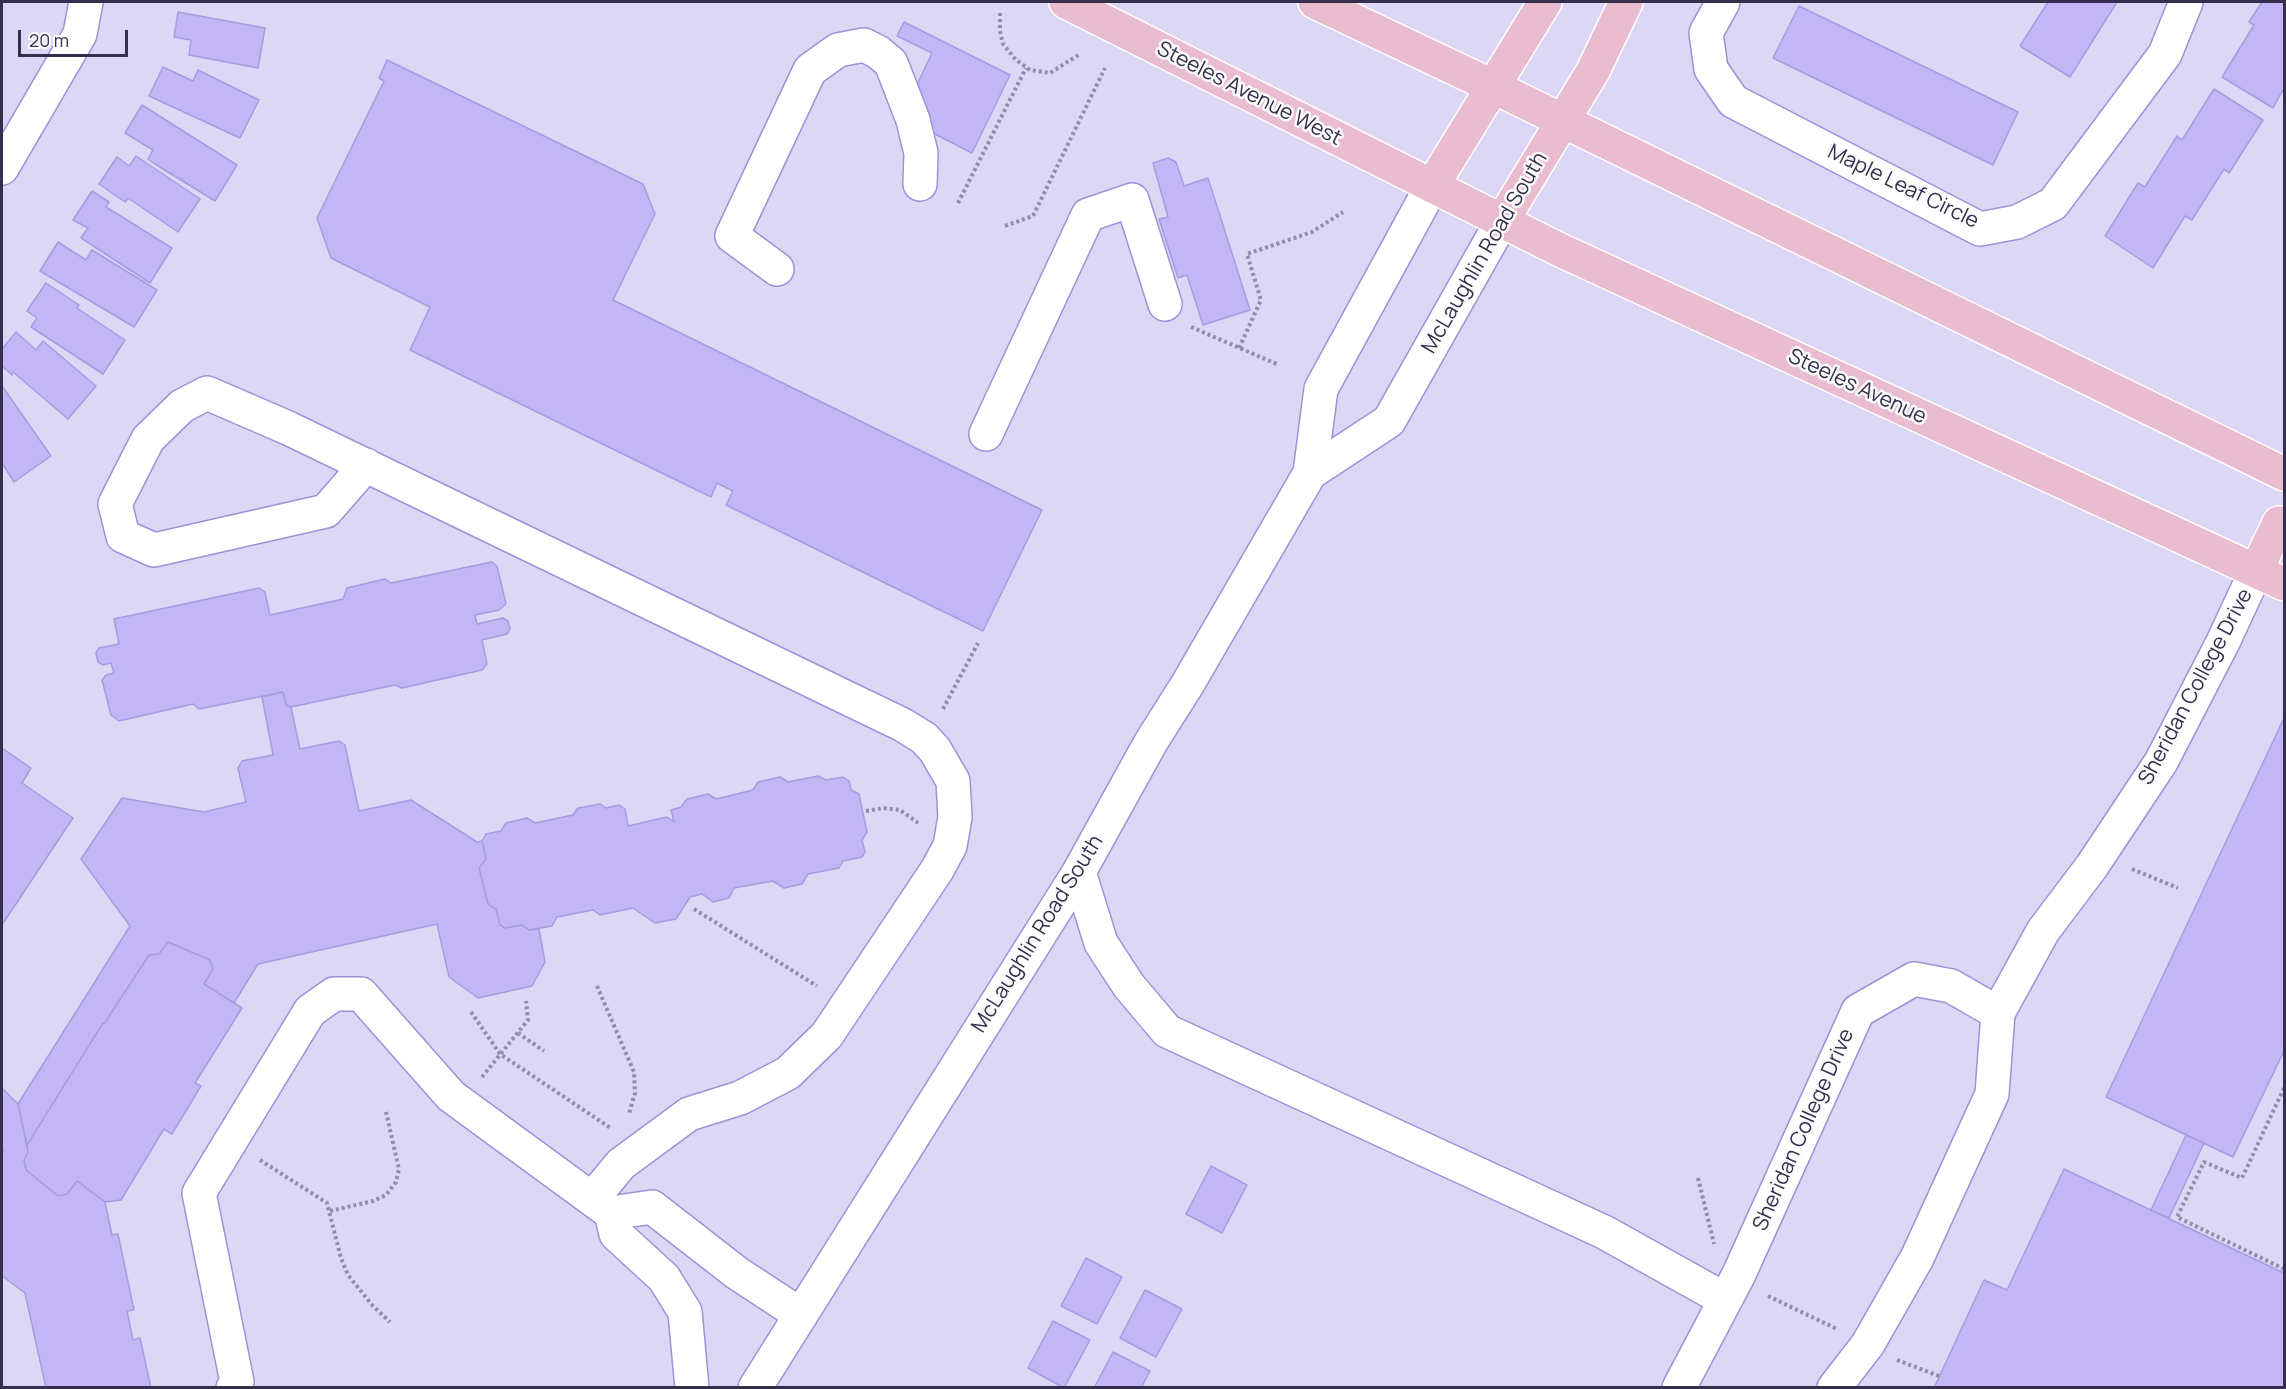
<!DOCTYPE html>
<html>
<head>
<meta charset="utf-8">
<style>
  body { margin:0 }
  #map { position:relative; width:2286px; height:1389px; overflow:hidden; background:#dbd7f5; font-family:Manrope,sans-serif }
  canvas { display:block }
  .frame { position:absolute; inset:0; border:3px solid #352f4d; pointer-events:none }
  .scale { position:absolute; left:18px; top:30px; width:110px; height:27px; box-sizing:border-box; border:3px solid #352f4d; border-top:0; padding-left:8px; font-size:18px; line-height:21px; white-space:nowrap; color:#352f4d; -webkit-text-stroke:4px #fcfcfc; paint-order:stroke }
</style>
</head>
<body>
<div id="map">
<canvas width="2286" height="1389"></canvas>
<div class="frame"></div>
<div class="scale">20 m</div>
</div>
<script>
const c = document.querySelector('canvas').getContext('2d');
c.lineJoin = 'round';
function fillPath(path, color) { c.fillStyle = color; c.fill(path, 'evenodd'); }
const toPath = rows => new Path2D(rows.map(r => 'M' + r).join(''));
function strokePath(path, color, width, dash) { c.strokeStyle = color; c.lineWidth = width; c.lineCap = dash ? 'butt' : 'round'; c.setLineDash(dash || []); c.stroke(path); }
function label(font, color, halo, rows, align = 'center') {
  c.font = font + ' Manrope,sans-serif'; c.lineWidth = 5; c.setLineDash([]); c.textBaseline = 'middle'; c.strokeStyle = halo; c.fillStyle = color; for (const [text, x, y, turn = 0] of rows) {
    c.save(); c.translate(x, y); c.rotate((+turn || 0) * Math.PI / 180); c.textAlign = isNaN(turn) ? turn : align; if (halo) c.strokeText(text, 0, 0); c.fillText(text, 0, 0); c.restore();
  }
}
const building = toPath([
  [2048,2,2117,2,2070,77,2020,46,2048,2],
  [2262,2,2284,2,2284,88,2273,108,2222,77,2254,25,2249,22,2262,2],
  [1799,6,2018,112,1993,165,1773,58,1799,6],
  [178,12,265,28,258,68,189,55,191,40,174,37,178,12],
  [904,22,1010,75,972,153,927,130,914,91,932,53,897,36,904,22],
  [387,60,643,184,655,214,613,300,1042,510,983,631,726,505,733,491,717,483,711,497,410,350,430,307,331,258,317,218,384,81,379,78,387,60],
  [163,67,193,81,198,70,259,100,240,138,149,96,163,67],
  [2214,89,2263,120,2229,173,2224,169,2192,220,2185,216,2153,268,2105,236,2138,183,2145,187,2177,136,2182,140,2214,89],
  [142,105,237,165,215,201,155,164,148,159,153,150,125,133,142,105],
  [136,156,200,199,178,232,128,198,125,202,99,184,117,157,129,166,136,156],
  [1168,158,1176,162,1184,186,1208,178,1250,310,1203,325,1187,275,1178,278,1159,219,1168,217,1153,163,1168,158],
  [92,191,109,202,106,207,172,248,150,283,81,238,88,228,73,220,92,191],
  [58,242,86,260,92,250,157,290,134,327,40,271,58,242],
  [46,283,79,305,77,308,125,340,103,374,31,327,37,318,27,311,46,283],
  [16,332,36,350,43,341,96,386,68,419,13,372,12,375,2,366,2,349,16,332],
  [2,386,51,456,14,482,2,463,2,386],
  [492,562,497,566,506,604,499,610,475,615,477,624,503,618,508,621,510,629,507,634,482,640,487,664,482,670,402,688,395,685,291,707,286,705,283,692,199,709,193,704,119,721,111,715,102,680,106,675,114,673,111,663,103,665,98,662,96,653,99,648,119,644,114,619,259,588,265,592,270,615,343,599,347,588,385,579,391,583,492,562],
  [283,692,286,705,291,707,300,749,339,741,345,745,359,811,411,800,477,842,482,841,486,859,479,868,488,904,496,909,500,925,505,928,522,925,529,930,539,929,545,962,532,986,478,998,449,977,437,924,258,964,234,1003,204,984,213,969,210,960,168,942,159,954,149,955,104,1024,103,1023,27,1145,18,1104,130,926,81,859,122,798,204,812,246,802,238,768,242,761,273,755,262,697,283,692],
  [2284,718,2284,1051,2233,1157,2106,1097,2284,718],
  [2,748,31,768,22,783,73,818,2,925,2,748],
  [818,776,826,780,843,777,849,781,851,790,859,794,867,832,862,840,865,852,862,857,843,861,839,868,808,874,802,884,784,888,773,881,734,888,729,898,713,902,702,894,690,897,676,919,655,923,633,908,600,915,593,910,557,917,552,926,529,930,522,925,505,928,500,925,496,909,488,904,479,868,486,859,482,841,486,834,501,831,506,823,527,818,535,823,573,815,578,808,600,804,606,808,619,805,625,809,628,826,667,817,674,822,671,810,681,807,687,799,708,794,716,799,753,790,758,782,780,777,788,782,818,776],
  [168,942,210,960,213,969,204,984,242,1008,195,1083,201,1086,172,1134,164,1129,121,1200,105,1202,77,1181,67,1194,58,1196,26,1170,24,1160,28,1152,27,1145,103,1023,104,1024,149,955,159,954,168,942],
  [2,1088,18,1104,28,1152,24,1160,26,1170,58,1196,67,1194,77,1181,105,1202,112,1235,118,1234,134,1310,127,1311,133,1340,140,1338,151,1388,46,1388,25,1293,2,1276,2,1152,3,1152,2,1143,2,1088],
  [2186,1135,2204,1143,2169,1218,2151,1210,2186,1135],
  [1211,1166,1247,1185,1222,1233,1186,1214,1211,1166],
  [2064,1169,2284,1273,2284,1388,1934,1388,1984,1280,2007,1290,2064,1169],
  [1086,1258,1122,1277,1097,1324,1061,1306,1086,1258],
  [1145,1290,1182,1309,1156,1357,1120,1338,1145,1290],
  [1053,1321,1090,1340,1064,1388,1028,1368,1053,1321],
  [1113,1352,1150,1371,1141,1388,1094,1388,1113,1352]
]);
fillPath(building, '#c2b6f5');
strokePath(building, '#a99be2', 1.5);
const minor = toPath([
  [1723,2,1706,33,1711,69,1733,101,1980,229,2017,222,2053,204,2165,54,2186,2],
  [2,168,80,34,86,2],
  [777,269,732,236,810,70,838,50,864,45,878,52,891,63,913,120,921,153,920,184],
  [986,434,1088,215,1132,200,1165,304],
  [366,465,326,511,154,550,123,536,115,504,148,439,182,406,207,393,288,428,903,725,924,738,935,750,953,781,955,817,950,846,937,870,827,1035,788,1073,740,1098,689,1114,621,1164,592,1199],
  [1310,473,1389,421,1502,221],
  [1079,872,1101,943,1129,986,1167,1031,1604,1232,1724,1299],
  [611,1213,652,1207,737,1273,801,1315],
  [233,1388,237,1382,199,1193,310,1011,334,994,361,994,451,1096,611,1213,616,1234,664,1278,685,1312,692,1388],
  [755,1388,1079,872,1151,742,1187,685,1310,473,1321,389,1432,186],
  [1679,1388,1739,1274,1858,1011,1914,979,1951,986,1998,1013],
  [1834,1388,1868,1344,1917,1258,1992,1094,1998,1013,2043,931,2092,866,2161,762,2223,642,2256,571]
]);
const major = toPath([
  [1066,2,1558,249,2284,584],
  [1315,2,1492,86,2284,474],
  [1432,186,1545,2],
  [1502,221,1593,71,1626,2],
  [2256,571,2279,523,2284,523]
]);
strokePath(minor, '#9f91d7', 36);
strokePath(major, '#fff', 36);
strokePath(toPath([
  [1000,13,1000,31,1003,44,1016,60,1030,70,1050,73,1080,54],
  [958,203,1026,68],
  [1005,226,1033,216,1105,68],
  [1191,327,1279,365],
  [1239,348,1261,300,1247,254,1312,232,1343,212],
  [943,709,978,643],
  [866,811,883,808,900,810,918,823],
  [2132,869,2178,888],
  [694,909,817,986],
  [597,986,634,1072,635,1093,629,1114],
  [471,1012,500,1054,612,1129],
  [518,1033,544,1051],
  [482,1077,528,1020,526,1001],
  [2284,1088,2242,1178,2204,1162,2177,1217,2284,1269],
  [260,1160,327,1203,341,1258,348,1275,373,1306,390,1322],
  [1698,1178,1714,1244],
  [330,1211,373,1201,386,1195,396,1182,399,1169,386,1112],
  [1768,1296,1837,1329],
  [1897,1360,1939,1376]
]), '#918caa', 4, [3, 3]);
strokePath(minor, '#fff', 33);
strokePath(major, '#eabcd0', 33);
label('21px', '#352f4d', '#fcfcfc', [
  ["Steeles Avenue West",1249,94,27],
  ["Maple Leaf Circle",1903,187,26],
  ["McLaughlin Road South",1485,253,-60],
  ["Steeles Avenue",1857,387,25],
  ["Sheridan College Drive",2196,687,-62],
  ["McLaughlin Road South",1038,934,-58],
  ["Sheridan College Drive",1804,1130,-66]
]);
</script>
</body>
</html>
